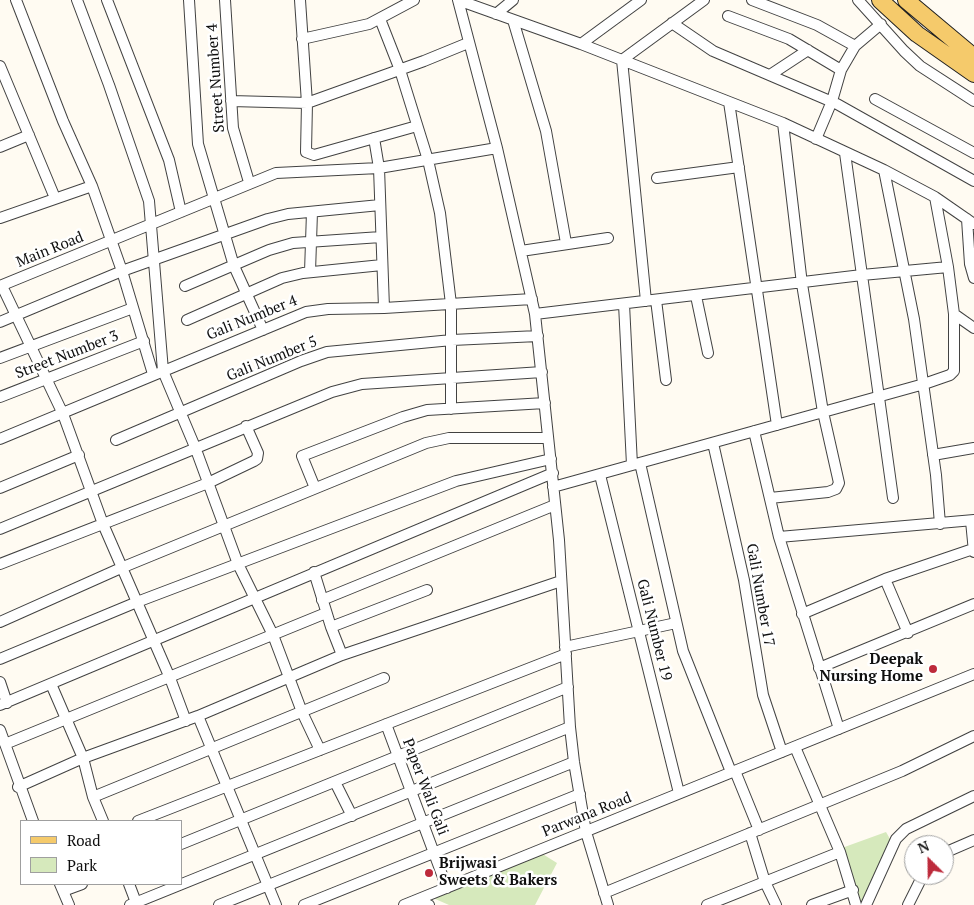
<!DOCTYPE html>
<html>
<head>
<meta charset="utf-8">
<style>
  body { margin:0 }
  #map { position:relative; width:974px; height:905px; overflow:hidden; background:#fffbf2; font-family:"PT Serif",serif }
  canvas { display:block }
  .legend { position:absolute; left:20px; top:820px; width:162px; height:65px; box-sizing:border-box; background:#fff; border:1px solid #9f9f9f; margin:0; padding:6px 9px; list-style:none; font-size:15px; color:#0f0f0f }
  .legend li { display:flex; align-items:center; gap:10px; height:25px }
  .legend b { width:25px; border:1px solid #9f9f9f }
  .north { position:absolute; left:904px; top:835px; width:50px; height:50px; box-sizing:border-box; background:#fff; border:1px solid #9f9f9f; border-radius:50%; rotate:337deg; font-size:14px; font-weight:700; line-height:20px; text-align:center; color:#0f0f0f }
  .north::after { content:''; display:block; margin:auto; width:18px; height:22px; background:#bd2a3b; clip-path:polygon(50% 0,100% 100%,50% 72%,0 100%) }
</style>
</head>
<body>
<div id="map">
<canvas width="974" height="905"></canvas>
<ul class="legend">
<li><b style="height:6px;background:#f5ca6b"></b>Road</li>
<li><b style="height:14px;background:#d6e9bc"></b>Park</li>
</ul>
<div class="north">N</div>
</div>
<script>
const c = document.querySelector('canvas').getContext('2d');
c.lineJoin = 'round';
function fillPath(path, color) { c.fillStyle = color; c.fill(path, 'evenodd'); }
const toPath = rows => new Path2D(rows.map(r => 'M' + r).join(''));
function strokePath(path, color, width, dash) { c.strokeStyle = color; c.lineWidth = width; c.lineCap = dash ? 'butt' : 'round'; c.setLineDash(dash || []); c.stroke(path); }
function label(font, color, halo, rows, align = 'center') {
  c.font = font + ' "PT Serif",serif'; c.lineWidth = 5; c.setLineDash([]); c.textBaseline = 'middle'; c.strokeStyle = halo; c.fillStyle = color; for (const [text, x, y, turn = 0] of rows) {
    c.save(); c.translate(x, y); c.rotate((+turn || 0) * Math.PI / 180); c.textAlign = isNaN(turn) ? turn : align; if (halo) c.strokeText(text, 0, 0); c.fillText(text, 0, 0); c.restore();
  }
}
fillPath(toPath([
  [886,832,893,844,861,905,839,849],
  [541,853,557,863,535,905,449,905,433,898]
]), '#d6e9bc');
const street = toPath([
  [16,0,63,121,92,186,122,271,153,374],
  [77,0,109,85,149,201,163,371,195,447,238,564,273,635,302,712,320,750],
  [107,0,169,160,181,212],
  [189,0,198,144,234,266,263,330],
  [225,0,233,128,249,182],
  [300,0,307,103,306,152,314,155,417,126],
  [458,0,497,148,535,314,559,540,570,727,574,762,586,832,608,905],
  [458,0,581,44,783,123,884,170,935,197,974,224],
  [752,0,817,25,855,46],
  [858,0,904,51,920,66,974,101],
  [496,14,513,0],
  [728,16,789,39,841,70],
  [380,19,400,70,428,160,440,213,451,304,451,409],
  [513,20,546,131,566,243],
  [672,23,713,51,837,104,974,181],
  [302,39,369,24,414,0],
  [581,44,641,0],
  [0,66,55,198],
  [770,75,808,50],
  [875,99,974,153],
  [231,101,307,103,424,61,468,43],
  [729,102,777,425],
  [374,138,379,168,384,308],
  [816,139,832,101,841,70,855,46,881,24],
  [0,147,29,135],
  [845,153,893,498],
  [884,170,914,319,936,475,940,524],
  [657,178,739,167],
  [0,218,92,186],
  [967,219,970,264,974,278],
  [521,251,608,238],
  [310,272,312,212],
  [0,286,276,173,379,168,497,148],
  [2,286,63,414,103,524,170,678,186,721],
  [185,286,269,250,293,243,381,237],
  [696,296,708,353],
  [656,300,666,380],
  [646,301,622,60,704,0],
  [624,304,632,465],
  [535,314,862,275,948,267],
  [954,314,974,328],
  [187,320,282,278,303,273,382,265],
  [0,322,122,271,268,219,288,214,380,205],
  [0,358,133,308],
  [0,397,144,341],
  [754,431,779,537,839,729],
  [0,439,306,312,328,309,384,308,532,299],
  [116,440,301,361,327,352,452,340,538,336],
  [713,443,744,580,763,695,782,752],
  [933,455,974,448],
  [640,463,683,651,731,772],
  [600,475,679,793],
  [553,487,924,384,950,375,954,371,954,314,948,267,935,197],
  [0,488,79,455],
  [315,488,302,456,403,417,427,410,545,403],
  [770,498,828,492,836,489,839,483,823,412,802,284,783,123],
  [971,521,974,552],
  [0,529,332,392,362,384,542,372],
  [779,537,974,520],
  [0,564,208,483,254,461,257,459,258,453,246,426],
  [314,572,331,627,342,655],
  [885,579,908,633],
  [322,600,555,505],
  [802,614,885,579,973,549],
  [0,622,121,568,426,443,449,438,548,438],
  [331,627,427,590],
  [565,647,676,623],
  [0,659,137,602,456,481,551,459],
  [819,668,974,604],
  [0,682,7,703],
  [51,684,83,758,93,797,103,821],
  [0,705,553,473],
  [198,716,276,905],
  [386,724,447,888],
  [0,730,33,821],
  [5,744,326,613],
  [795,747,840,852,856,905],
  [735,771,759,830],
  [335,782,352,816],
  [18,787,83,758,198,716,342,655,561,581],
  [93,797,384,678],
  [138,821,566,654],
  [750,833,765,882,776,905],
  [181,844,568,687],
  [944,853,974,840],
  [60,884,69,905],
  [129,884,137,905],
  [63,891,82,884],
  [604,893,902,771,974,736],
  [417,900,429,905],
  [130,905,570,727],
  [219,905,574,762],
  [304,905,580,794],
  [404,905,974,674],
  [707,905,840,852],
  [812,905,853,890],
  [866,905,896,839,906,829,974,796],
  [908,905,923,875]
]);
const primary = toPath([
  [880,0,917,34,974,74],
  [906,0,974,57]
]);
strokePath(street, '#424242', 12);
strokePath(primary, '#202020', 18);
strokePath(street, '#fff', 10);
strokePath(primary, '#f5ca6b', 16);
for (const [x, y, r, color] of [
  [933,669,5,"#bd2a3b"],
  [429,873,5,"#bd2a3b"]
]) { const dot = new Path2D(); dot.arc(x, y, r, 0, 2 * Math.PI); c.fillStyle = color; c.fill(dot); strokePath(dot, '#fff', 2); }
label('15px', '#0f0f0f', '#fff', [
  ["Street Number 4",216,78,-94],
  ["Main Road",50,250,-22],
  ["Gali Number 4",252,318,-22],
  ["Street Number 3",67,355,-21],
  ["Gali Number 5",272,359,-22],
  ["Gali Number 17",760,595,80],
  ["Gali Number 19",654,630,76],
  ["Paper Wali Gali",425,787,69],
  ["Parwana Road",587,815,-22]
]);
label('bold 15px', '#0f0f0f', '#fff', [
  ["Deepak",923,660],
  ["Nursing Home",923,677],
  ["Brijwasi",439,864,"left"],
  ["Sweets & Bakers",439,881,"left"]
], 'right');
</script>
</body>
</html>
